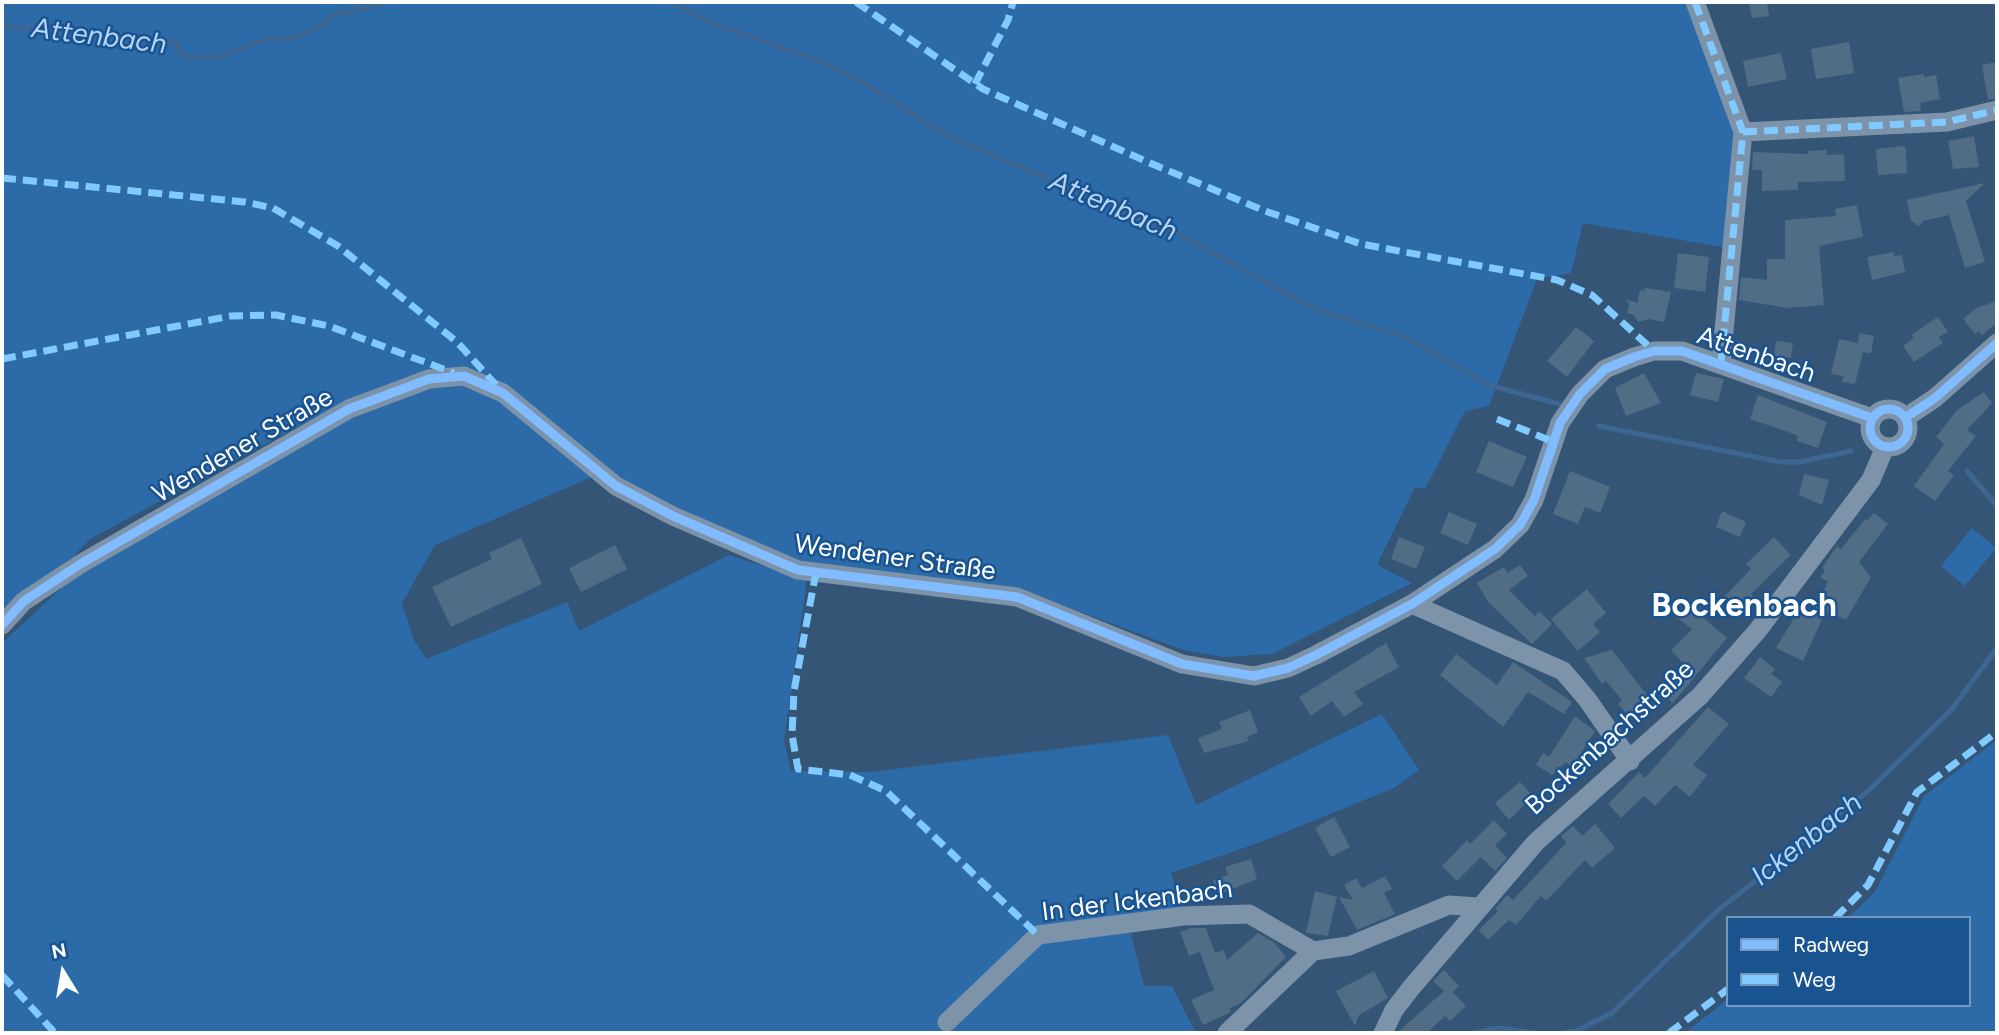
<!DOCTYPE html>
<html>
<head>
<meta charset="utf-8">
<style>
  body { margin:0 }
  #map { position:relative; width:1999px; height:1035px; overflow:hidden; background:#345576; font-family:Figtree,sans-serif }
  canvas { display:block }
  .frame { position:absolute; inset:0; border:4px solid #fff; pointer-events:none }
  .legend { position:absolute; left:1726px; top:916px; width:245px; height:91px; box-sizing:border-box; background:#195491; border:2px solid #7598bd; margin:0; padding:9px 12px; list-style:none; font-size:21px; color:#fff }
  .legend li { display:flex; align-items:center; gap:14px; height:35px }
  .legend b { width:35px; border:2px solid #7598bd }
  .north { position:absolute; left:28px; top:937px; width:70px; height:70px; -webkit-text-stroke:5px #195491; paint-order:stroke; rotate:349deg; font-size:19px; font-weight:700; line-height:28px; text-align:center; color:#fff }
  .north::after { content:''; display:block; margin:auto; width:24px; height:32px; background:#fff; clip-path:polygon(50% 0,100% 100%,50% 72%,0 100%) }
</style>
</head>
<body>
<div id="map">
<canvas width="1999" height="1035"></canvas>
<div class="frame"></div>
<ul class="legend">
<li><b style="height:9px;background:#80bcff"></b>Radweg</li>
<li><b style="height:9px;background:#80caff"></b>Weg</li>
</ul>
<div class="north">N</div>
</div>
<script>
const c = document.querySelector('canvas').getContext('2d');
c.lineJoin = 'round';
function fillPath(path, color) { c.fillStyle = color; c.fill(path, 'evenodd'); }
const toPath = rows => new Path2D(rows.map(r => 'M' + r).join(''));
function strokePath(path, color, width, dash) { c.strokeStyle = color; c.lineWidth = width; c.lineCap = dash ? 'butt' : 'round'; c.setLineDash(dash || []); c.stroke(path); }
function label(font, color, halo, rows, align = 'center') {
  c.font = font + ' Figtree,sans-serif'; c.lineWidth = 5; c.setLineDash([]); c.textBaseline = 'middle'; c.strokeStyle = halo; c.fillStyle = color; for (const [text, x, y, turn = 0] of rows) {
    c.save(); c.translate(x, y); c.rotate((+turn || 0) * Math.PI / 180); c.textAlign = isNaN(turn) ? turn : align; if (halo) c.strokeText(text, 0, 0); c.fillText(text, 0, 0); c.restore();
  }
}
fillPath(toPath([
  [2,2,1687,2,1739,141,1728,248,1583,223,1571,273,1537,279,1489,406,1465,411,1425,489,1415,487,1377,565,1412,583,1272,654,1223,657,1183,650,1016,588,800,562,683,510,619,477,594,476,435,545,402,603,414,640,426,659,567,602,579,631,729,555,807,580,784,741,791,771,871,772,1168,735,1196,805,1382,714,1419,770,1394,788,1258,843,1171,873,1183,909,1130,929,1144,986,1172,986,1196,1033,2,1033,2,643,83,568,336,406,90,539,73,557,17,596,2,613],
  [1972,528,1996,548,1965,586,1941,566],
  [1997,740,1997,1033,1685,1033,1728,999,1728,1005,1969,1005,1969,918,1848,918,1875,892,1924,796]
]), '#2d6ba8');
strokePath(toPath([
  [669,2,711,23,820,61,859,80,946,135,1182,236,1317,310,1406,337,1489,385,1559,404],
  [2,26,164,39,179,45,181,56,217,58,267,38,289,40,322,25,333,16,387,2],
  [1599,426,1781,462,1799,462,1851,451],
  [1967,471,1997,506],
  [1473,1033,1499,1028,1535,1033],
  [1563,1033,1576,1031,1612,1013,1716,912,1868,791,1952,709,1997,648]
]), '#3d6792', 5);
fillPath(toPath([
  [1749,2,1767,2,1769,16,1752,18],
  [1849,42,1854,73,1816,79,1811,49],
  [1781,53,1787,79,1748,87,1743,61],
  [1997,62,1997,98,1988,100,1982,65],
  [1924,74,1924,77,1936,75,1940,99,1920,103,1921,111,1904,112,1898,78],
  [1974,136,1979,167,1953,169,1948,141],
  [1902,146,1906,148,1907,173,1878,175,1876,149],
  [1827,150,1827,155,1844,154,1845,181,1798,182,1798,190,1762,191,1762,170,1752,170,1753,152,1808,154,1808,151],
  [1985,183,1966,201,1985,262,1965,268,1949,215,1923,221,1919,226,1911,221,1907,200],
  [1857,205,1863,237,1819,246,1824,305,1787,308,1739,300,1741,277,1767,280,1767,259,1785,259,1785,220,1836,216,1835,209],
  [1894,252,1894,256,1902,255,1905,272,1872,280,1867,257],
  [1678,253,1709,257,1705,292,1674,288],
  [1645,288,1671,292,1664,322,1649,319,1638,322,1634,315,1627,313,1629,305,1626,299,1637,303,1640,290,1644,291],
  [1997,301,1997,323,1982,335,1979,331,1975,334,1963,319,1976,308],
  [1938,317,1948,332,1939,337,1943,343,1914,362,1903,346,1914,338,1911,335],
  [1576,327,1594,341,1567,377,1547,361],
  [1859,333,1874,336,1871,354,1863,352,1855,384,1842,382,1844,376,1831,374,1839,339,1858,343],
  [1776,341,1793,343,1791,358,1774,356],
  [1644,373,1661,403,1626,416,1615,388],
  [1696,373,1724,379,1718,402,1690,395],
  [1984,392,1992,403,1967,430,1976,436,1948,471,1954,475,1935,501,1914,486,1944,444,1936,437,1957,410],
  [1758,395,1827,422,1818,448,1797,441,1798,436,1791,433,1750,419],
  [1489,441,1527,457,1513,487,1476,472],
  [1570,471,1610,487,1600,513,1585,507,1578,524,1553,514],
  [1804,474,1829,480,1822,505,1799,495],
  [1722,511,1746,522,1740,537,1716,527],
  [1449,512,1477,524,1468,545,1440,533],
  [1874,513,1888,524,1859,562,1871,577,1846,620,1829,612,1826,618,1823,617,1803,661,1776,648,1797,613,1802,616,1806,609,1814,612,1828,581,1820,578,1825,570,1822,568,1837,546,1841,549,1865,519,1867,521],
  [1399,537,1425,547,1416,569,1391,559],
  [1774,537,1791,555,1751,594,1756,599,1741,614,1724,597,1751,569,1746,564],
  [521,538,542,584,451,627,432,587,492,559,489,553],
  [615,545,627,569,581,592,569,568],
  [1520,565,1528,576,1509,590,1535,616,1539,611,1552,624,1532,644,1488,602,1477,583,1504,567,1507,573],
  [1587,589,1606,613,1593,624,1600,632,1578,651,1551,619],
  [1689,600,1704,612,1701,616,1727,638,1673,703,1659,690,1683,663,1671,650,1692,629,1676,617],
  [1386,643,1399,667,1354,692,1363,704,1344,717,1332,701,1311,716,1299,697],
  [1612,650,1651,700,1630,717,1618,704,1622,700,1606,681,1602,684,1584,658],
  [1456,654,1497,685,1513,662,1572,702,1564,714,1528,692,1503,727,1440,675],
  [1760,657,1775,669,1771,674,1782,682,1771,697,1744,678],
  [1708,707,1729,724,1693,765,1707,775,1690,797,1675,785,1655,806,1644,796,1621,818,1608,804,1639,772,1645,778],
  [1250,710,1258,732,1247,737,1249,741,1204,753,1198,738,1222,729,1219,722],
  [1575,716,1595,731,1572,768,1566,762,1552,775,1536,765,1543,753,1549,757],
  [1520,782,1533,796,1509,820,1495,803],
  [1334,817,1350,847,1331,857,1315,828],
  [1494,820,1507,834,1495,845,1507,858,1495,871,1481,857,1457,881,1442,866,1467,840,1470,844],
  [1595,824,1615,848,1592,868,1585,860,1546,901,1541,896,1516,925,1509,920,1488,940,1479,930,1498,911,1495,909,1507,895,1513,900,1566,843,1561,836,1573,826,1582,836],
  [1251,859,1257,879,1218,895,1213,880,1228,875,1225,867],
  [1385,876,1392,889,1384,893,1395,914,1357,930,1339,897,1353,900,1344,885,1356,878,1362,888],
  [1315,891,1337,897,1328,936,1306,933],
  [1191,928,1206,928,1215,953,1224,950,1227,960,1258,933,1275,943,1286,957,1241,1003,1230,1008,1231,1012,1203,1025,1191,1000,1214,990,1200,952,1189,956,1180,932],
  [1444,970,1459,986,1453,992,1466,1006,1450,1021,1445,1016,1427,1033,1397,1033,1444,991,1433,981],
  [1374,971,1388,998,1359,1015,1355,1026,1336,991]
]), '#516c85');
strokePath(toPath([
  [1695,2,1743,132,1721,362],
  [1743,132,1947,122,1997,110],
  '1870 428a19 19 0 1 1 38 0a19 19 0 1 1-38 0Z',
  [1905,418,1935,398,1997,343],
  [1412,604,1563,671,1587,699,1630,761],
  [2,625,24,601,82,563,349,409,429,379,464,376,503,393,616,486,673,516,798,570,1017,597,1182,664,1254,676,1288,668,1316,655,1412,604,1495,549,1520,525,1534,500,1560,423,1580,394,1605,369,1634,357,1654,351,1682,351,1872,418],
  [947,1022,1038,935,1184,916,1249,914,1313,951,1349,946,1449,905,1478,907],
  [1227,1033,1313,951],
  [1383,1033,1394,1010,1411,988,1536,842,1700,696,1758,630,1871,480,1885,447]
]), '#7c93a9', 19);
strokePath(toPath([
  [856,2,983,89,1150,163,1265,211,1361,244,1557,280,1592,295,1654,351],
  [1695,2,1743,132,1721,362],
  [975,84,1008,20,1013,2],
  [1743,132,1947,122,1997,110],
  [2,178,245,202,273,208,338,246,457,342,496,385],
  [2,359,231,316,276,315,329,326,454,373],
  [1497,419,1554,442],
  [816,572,794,691,792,735,798,769,850,775,886,791,1038,935],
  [1835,918,1868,885,1917,792,1997,732],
  [2,975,55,1033],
  [1669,1033,1728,989]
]), '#80caff', 7, [14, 7]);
strokePath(toPath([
  '1870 428a19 19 0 1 1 38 0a19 19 0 1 1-38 0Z',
  [1905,418,1935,398,1997,343],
  [2,625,24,601,82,563,349,409,429,379,464,376,503,393,616,486,673,516,798,570,1017,597,1182,664,1254,676,1288,668,1316,655,1412,604,1495,549,1520,525,1534,500,1560,423,1580,394,1605,369,1634,357,1654,351,1682,351,1872,418]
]), '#80bcff', 9);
label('26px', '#fff', '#195491', [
  ["Attenbach",1756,355,19],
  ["Wendener Straße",243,446,-30],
  ["Wendener Straße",895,558,8],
  ["Bockenbachstraße",1610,738,-42],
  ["In der Ickenbach",1137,901,-7]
]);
label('italic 28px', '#b4d6f6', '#195491', [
  ["Attenbach",99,37,7],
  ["Attenbach",1113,207,23],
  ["Ickenbach",1807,840,-38]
]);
label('bold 33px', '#fff', '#195491', [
  ["Bockenbach",1744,606]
]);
</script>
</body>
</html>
